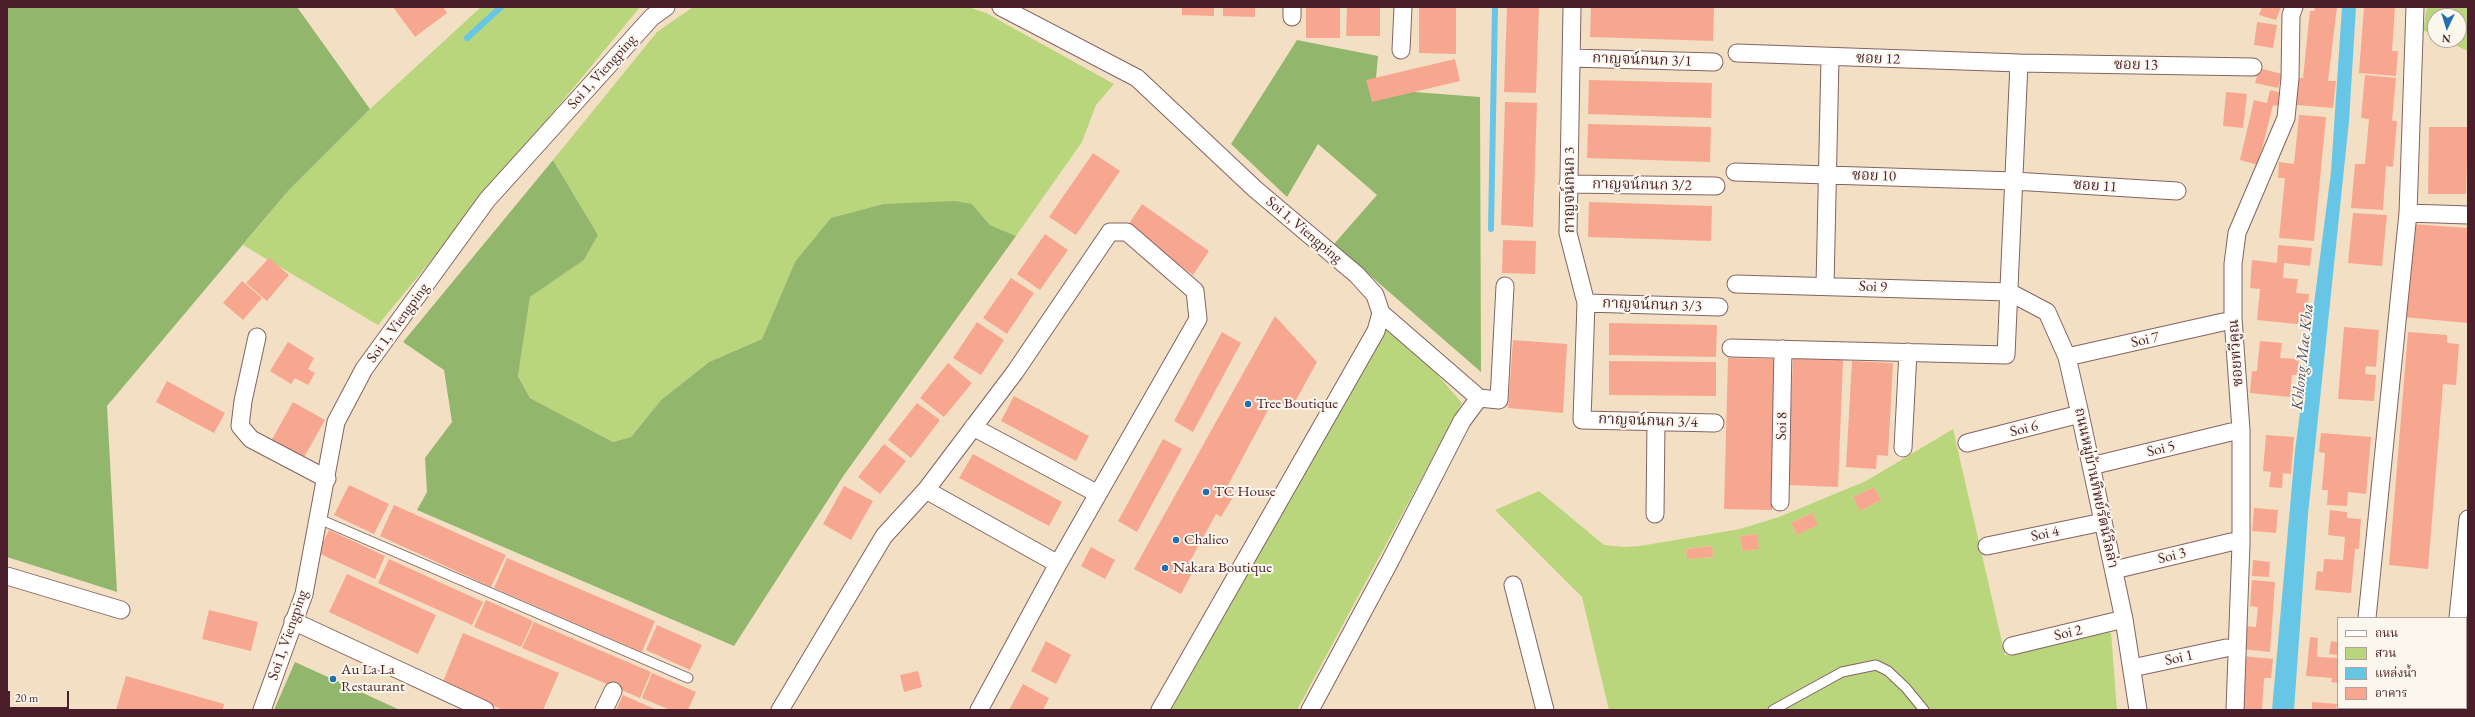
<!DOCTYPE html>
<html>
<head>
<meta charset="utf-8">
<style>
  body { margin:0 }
  #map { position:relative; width:2475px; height:717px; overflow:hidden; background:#f3e0c4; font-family:"EB Garamond","Noto Serif Thai",serif }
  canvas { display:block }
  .frame { position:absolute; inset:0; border:8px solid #4a1f2b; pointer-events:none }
  .legend { position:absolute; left:2337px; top:617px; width:130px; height:92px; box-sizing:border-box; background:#fbf7ec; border:1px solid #b4a19f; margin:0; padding:5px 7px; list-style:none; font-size:12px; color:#4a1f2b }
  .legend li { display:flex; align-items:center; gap:8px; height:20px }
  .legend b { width:20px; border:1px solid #b4a19f }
  .north { position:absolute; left:2427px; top:8px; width:40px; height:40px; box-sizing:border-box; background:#fbf7ec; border:1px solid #b4a19f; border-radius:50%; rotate:184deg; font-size:11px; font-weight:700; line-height:16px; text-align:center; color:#4a1f2b }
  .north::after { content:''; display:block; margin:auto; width:14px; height:18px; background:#1f6fb2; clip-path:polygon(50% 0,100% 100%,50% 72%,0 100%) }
  .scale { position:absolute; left:8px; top:691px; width:61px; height:18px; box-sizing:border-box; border:2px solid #4a1f2b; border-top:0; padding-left:5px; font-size:12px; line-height:14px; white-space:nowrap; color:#4a1f2b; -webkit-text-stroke:3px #fbf7ec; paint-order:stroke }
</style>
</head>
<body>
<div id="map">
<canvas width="2475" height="717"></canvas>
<div class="frame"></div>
<ul class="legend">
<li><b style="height:5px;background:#fff"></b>ถนน</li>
<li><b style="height:11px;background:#b9d67c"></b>สวน</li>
<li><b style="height:11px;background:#67c5e5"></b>แหล่งน้ำ</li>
<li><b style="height:11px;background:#f7a78f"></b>อาคาร</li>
</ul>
<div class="north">N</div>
<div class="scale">20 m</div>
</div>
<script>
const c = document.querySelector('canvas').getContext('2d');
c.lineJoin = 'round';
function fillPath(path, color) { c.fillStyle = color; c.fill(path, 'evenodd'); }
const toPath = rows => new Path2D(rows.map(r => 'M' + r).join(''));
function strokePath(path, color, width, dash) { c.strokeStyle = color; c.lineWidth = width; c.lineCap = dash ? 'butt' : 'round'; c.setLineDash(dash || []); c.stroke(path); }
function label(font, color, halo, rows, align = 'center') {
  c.font = font + ' "EB Garamond","Noto Serif Thai",serif'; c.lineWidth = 4; c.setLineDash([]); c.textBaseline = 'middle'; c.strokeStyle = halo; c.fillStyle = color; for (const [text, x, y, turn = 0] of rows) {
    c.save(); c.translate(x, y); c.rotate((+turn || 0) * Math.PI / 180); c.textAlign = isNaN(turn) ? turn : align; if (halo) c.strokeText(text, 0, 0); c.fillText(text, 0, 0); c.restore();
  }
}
fillPath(toPath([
  [481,7,640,7,378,325,243,245,288,191,370,109],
  [693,7,968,7,986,13,1114,84,1096,105,1082,142,1016,236,990,225,972,204,795,262,762,339,709,362,661,400,631,437,613,442,530,398,518,375,530,297,584,260,598,235,553,160,657,32],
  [2427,7,2468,7,2468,51,2444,40,2459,40,2459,16,2435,16,2435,36,2423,30],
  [1386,330,1402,334,1462,403,1297,710,1171,710],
  [1953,429,2005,655,2111,632,2117,710,1609,710,1582,597,1495,510,1539,491,1604,545,1624,547,1640,546,1740,529,1779,517,1866,481],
  [1874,487,1881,500,1860,511,1853,497],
  [1812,513,1817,525,1797,535,1791,523],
  [1756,534,1758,549,1742,551,1740,536],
  [1712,546,1713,557,1687,559,1686,549]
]), '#b9d67c');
fillPath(toPath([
  [7,7,297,7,370,109,288,191,107,406,117,592,7,557],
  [1297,40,1378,56,1375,89,1480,97,1481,372,1334,244,1377,195,1318,144,1287,197,1231,144],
  [553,160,598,235,584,260,530,297,518,376,530,398,613,442,631,437,661,400,709,362,762,339,795,262,831,218,884,204,955,201,972,204,990,225,1016,236,844,475,734,646,417,510,427,492,425,458,452,422,444,370,403,342],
  [295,662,400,710,274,710]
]), '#92b76c');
fillPath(toPath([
  [2342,7,2356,7,2349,121,2308,514,2294,710,2272,710,2295,451,2331,172]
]), '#67c5e5');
strokePath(toPath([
  [467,38,501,7],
  [1491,229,1495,7]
]), '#67c5e5', 6);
fillPath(toPath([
  [393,7,443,7,447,13,415,37],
  [1182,7,1214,7,1214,16,1182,15],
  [1223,7,1255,7,1255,17,1223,16],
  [1306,7,1340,7,1340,38,1306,38],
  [1347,7,1380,7,1380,36,1346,36],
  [1419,7,1456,7,1456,54,1419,53],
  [1507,7,1539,7,1536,93,1504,92],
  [1591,7,1714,7,1713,41,1590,37],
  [2262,7,2281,7,2276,20,2259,15],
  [2315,7,2337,7,2328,81,2336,81,2333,108,2296,105,2299,78,2303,78,2310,11,2314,11],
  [2364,7,2395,7,2392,51,2398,51,2396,76,2359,73],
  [2257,22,2277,25,2273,48,2254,45],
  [1455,59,1460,81,1372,102,1366,80],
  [2259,68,2282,74,2278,88,2255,83],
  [2365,75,2396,78,2392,121,2397,121,2393,167,2386,166,2383,210,2351,208,2355,164,2365,164,2369,119,2361,118],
  [1589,80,1712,83,1711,118,1588,114],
  [2270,90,2282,93,2279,106,2273,105,2258,165,2240,160,2254,100,2267,103],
  [2226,92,2247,94,2243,128,2223,126],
  [1505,102,1537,103,1533,227,1501,225],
  [2299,115,2326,117,2314,241,2279,238,2285,178,2278,178,2279,162,2294,164],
  [1588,124,1711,127,1710,162,1587,158],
  [2429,127,2468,127,2466,194,2428,194],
  [1093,153,1120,171,1076,235,1049,217],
  [1589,202,1712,206,1711,241,1588,237],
  [1142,204,1209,251,1193,275,1126,228],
  [2353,213,2387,215,2382,266,2348,263],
  [2411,224,2468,228,2467,323,2404,317],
  [1045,234,1068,250,1040,290,1017,274],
  [1503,240,1536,241,1535,274,1502,273],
  [2278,245,2312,248,2310,266,2284,263,2283,278,2298,279,2296,293,2309,294,2306,325,2257,320,2260,289,2250,288,2252,260,2277,263],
  [269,258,289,275,267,301,246,283],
  [1011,278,1034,293,1007,334,983,318],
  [242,281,262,298,243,320,223,303],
  [1275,316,1317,362,1291,409,1274,399,1227,487,1236,492,1221,517,1216,514,1189,563,1196,566,1181,594,1134,569],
  [977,322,1004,340,981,375,953,358],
  [1609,323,1717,325,1716,357,1609,355],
  [2344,327,2379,330,2376,367,2366,366,2365,374,2376,375,2374,401,2338,399],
  [1222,332,1241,343,1193,432,1174,421],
  [2408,332,2447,335,2447,343,2459,344,2456,385,2443,384,2428,569,2389,565],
  [1513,340,1567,344,1563,413,1508,408],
  [2260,341,2282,343,2280,358,2299,359,2297,375,2292,375,2290,397,2250,393,2252,371,2257,371],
  [288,342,314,358,308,369,315,373,308,385,295,378,291,384,270,371],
  [1728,358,1777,359,1772,510,1724,509],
  [1793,358,1843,360,1838,487,1788,485],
  [1609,361,1716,362,1716,396,1609,395],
  [1852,361,1893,363,1888,456,1877,455,1876,469,1846,467],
  [948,363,972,383,944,417,920,398],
  [167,381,225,413,214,433,156,402],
  [1014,396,1089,436,1076,461,1001,421],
  [293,402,325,420,303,459,271,441],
  [917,403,940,420,911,458,888,440],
  [2321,433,2371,437,2366,494,2348,492,2347,506,2327,505,2328,490,2322,490,2325,453,2319,452],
  [2266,435,2294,437,2291,474,2283,473,2282,488,2269,487,2271,472,2263,471],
  [1163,439,1182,449,1137,532,1118,521],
  [884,444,906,461,880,494,858,477],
  [973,454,1062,502,1049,526,959,478],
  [349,485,389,504,374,534,334,515],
  [844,486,873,501,851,540,823,524],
  [1874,487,1881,500,1860,511,1853,497],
  [394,505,506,555,491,587,380,536],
  [2254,508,2278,510,2276,533,2252,531],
  [2330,510,2347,512,2347,518,2361,519,2359,549,2355,549,2351,593,2315,590,2317,571,2323,572,2324,559,2343,560,2345,537,2328,535],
  [1812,513,1818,525,1797,535,1791,523],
  [329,530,385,556,375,579,318,553],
  [1757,534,1759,549,1742,551,1740,536],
  [1712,546,1713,557,1687,559,1686,549],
  [1091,547,1115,560,1105,579,1081,566],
  [507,558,655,621,642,652,494,588],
  [389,559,483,602,472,625,378,583],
  [2253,560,2270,562,2269,577,2252,576],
  [347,574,436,615,418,654,329,612],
  [2252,580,2275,582,2270,652,2242,649,2244,626,2256,627,2258,607,2250,606],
  [486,600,533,621,521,647,474,627],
  [209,610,258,622,251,651,202,639],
  [534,622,651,672,640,698,522,648],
  [657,625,702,645,690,670,646,650],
  [463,633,559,673,543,710,503,710,442,684],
  [2310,637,2318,638,2317,657,2338,658,2338,683,2331,682,2332,678,2306,676],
  [1046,641,1071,655,1056,684,1031,671],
  [2331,641,2338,642,2338,655,2329,654],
  [2242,656,2273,659,2271,678,2264,678,2262,710,2242,710],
  [918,671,922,687,904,692,900,675],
  [652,673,696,692,688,710,670,710,642,698],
  [126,676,224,704,223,710,116,710],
  [1023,684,1049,698,1043,710,1009,710],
  [623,695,657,710,616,710],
  [2312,702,2337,704,2336,710,2312,710]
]), '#f7a78f');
const service = toPath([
  [319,519,688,678],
  [2466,646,2468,646],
  [1773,710,1842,672,1876,665,1888,671,1906,688,1924,710]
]);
const minor = toPath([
  [1001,7,1137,78,1255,189,1357,275,1375,295,1381,313,1479,398],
  [1292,7,1292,17],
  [1572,7,1568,233,1586,303,1582,420,1715,423],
  [1401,50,1403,7],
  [1737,53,2019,63,2253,67],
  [1571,58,1714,62],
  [1735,172,2014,181,2177,191],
  [1568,184,1716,186],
  [2408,213,2468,215],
  [1736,284,2009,292,2047,312,2067,357,2080,414,2124,619,2138,710],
  [1825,286,1830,58],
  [1586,303,1719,307],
  [257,337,243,401,240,426,251,439,327,479],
  [1731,348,2006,355,2019,63],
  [2067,357,2223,322],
  [1479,398,1499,400,1505,286],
  [973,427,1098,494],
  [1967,443,2080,414],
  [1903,448,1908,352],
  [2091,466,2231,432],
  [926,490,1058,564],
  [1780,502,1783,349],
  [1655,514,1656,422],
  [1987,546,2103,522],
  [2114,570,2231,542],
  [7,576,121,610],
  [1513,585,1545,710],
  [2367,618,2408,213,2415,7],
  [2458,618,2468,519],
  [293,621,485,710],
  [2012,646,2124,619],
  [2132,668,2226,648],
  [262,710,304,594,336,422,364,369,487,200,652,17,666,7],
  [604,710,613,691],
  [780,710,884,536,926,490,1015,372,1110,232,1127,232,1195,291,1198,319,1058,564,979,710],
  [1160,710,1376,331,1381,313],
  [1310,710,1389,563,1462,421,1479,398],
  [2235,710,2241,544,2241,430,2233,318,2233,264,2237,233,2286,118,2290,78,2291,15,2294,7],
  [2358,710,2358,708],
  [2449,710,2449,708]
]);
strokePath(service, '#856361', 11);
strokePath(minor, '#856361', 19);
strokePath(service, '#fff', 9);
strokePath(minor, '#fff', 17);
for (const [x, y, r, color] of [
  [1248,404,4,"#1f6fb2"],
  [1206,492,4,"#1f6fb2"],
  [1176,540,4,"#1f6fb2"],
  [1165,568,4,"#1f6fb2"],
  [333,679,4,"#1f6fb2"]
]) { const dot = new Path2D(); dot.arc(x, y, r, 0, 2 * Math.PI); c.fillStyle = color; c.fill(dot); strokePath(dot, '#fbf7ec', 1.5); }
label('15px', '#4a1f2b', '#fbf7ec', [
  ["ซอย 12",1878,59,2],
  ["กาญจน์กนก 3/1",1642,60,2],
  ["ซอย 13",2136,65,1],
  ["Soi 1, Viengping",602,72,-48],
  ["ซอย 10",1874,176,2],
  ["กาญจน์กนก 3/2",1642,185,1],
  ["ซอย 11",2095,186,4],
  ["กาญจน์กนก 3",1570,190,-90],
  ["Soi 1, Viengping",1304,230,40],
  ["Soi 9",1873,287,2],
  ["กาญจน์กนก 3/3",1652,305,2],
  ["Soi 1, Viengping",398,323,-54],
  ["Soi 7",2145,340,-13],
  ["ซอยทวีคูณ",2236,353,-94],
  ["กาญจน์กนก 3/4",1648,421,2],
  ["Soi 8",1782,426,-89],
  ["Soi 6",2024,429,-14],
  ["Soi 5",2161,449,-14],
  ["ถนนหมู่บ้านทิพย์รัตน์วิลล่า",2096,488,78],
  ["Soi 4",2045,534,-12],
  ["Soi 3",2172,556,-14],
  ["Soi 2",2068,633,-13],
  ["Soi 1, Viengping",288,635,-71],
  ["Soi 1",2179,658,-12]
]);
label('15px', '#4a1f2b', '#fbf7ec', [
  ["Tree Boutique",1256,404],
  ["TC House",1214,492],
  ["Chalieo",1184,540],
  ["Nakara Boutique",1173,568],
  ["Au La La",341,670],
  ["Restaurant",341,687]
], 'left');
label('italic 16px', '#535163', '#fbf7ec', [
  ["Khlong Mae Kha",2303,357,-84]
]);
</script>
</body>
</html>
